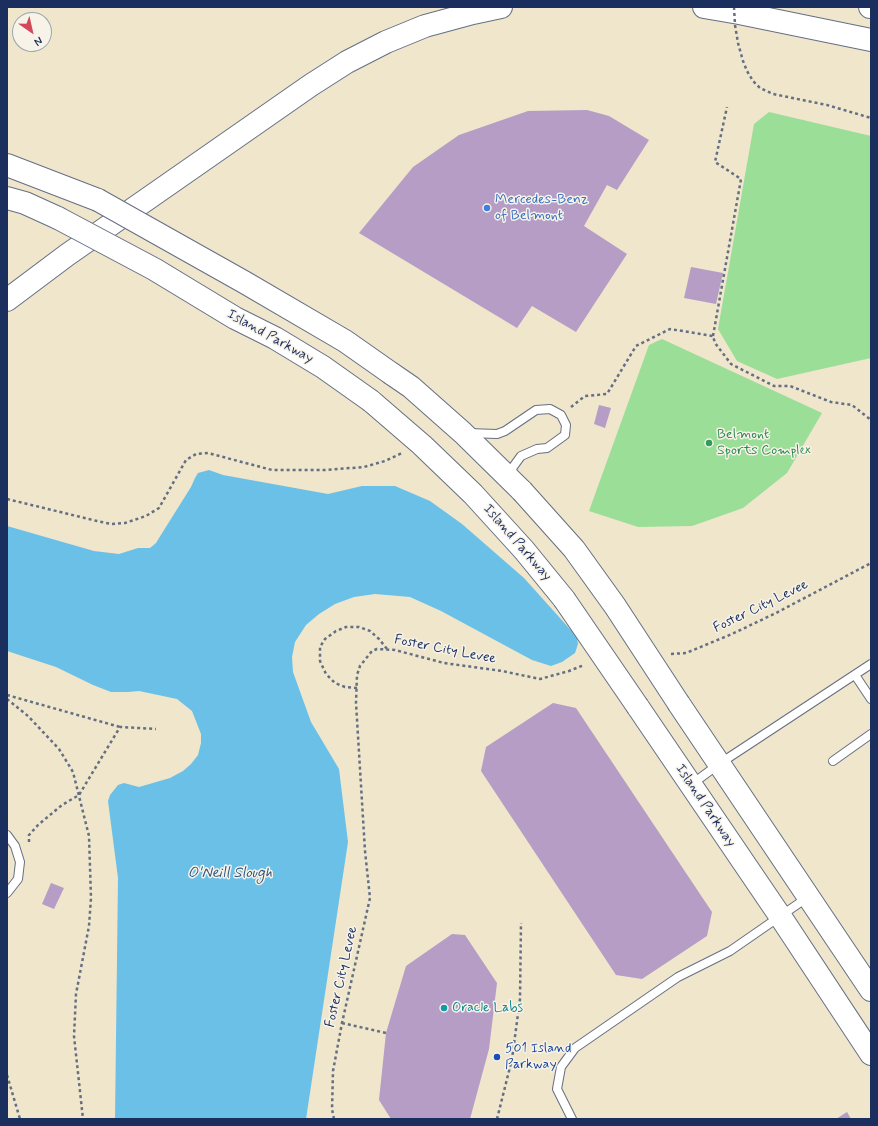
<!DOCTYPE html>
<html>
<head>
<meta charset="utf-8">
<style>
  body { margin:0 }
  #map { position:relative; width:878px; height:1126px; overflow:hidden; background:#efe6cb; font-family:Mynerve,sans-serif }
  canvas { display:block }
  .frame { position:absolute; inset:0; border:8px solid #1b2f5e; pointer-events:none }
  .north { position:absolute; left:12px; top:12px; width:40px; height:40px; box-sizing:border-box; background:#f7f3e8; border:1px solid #9fa5b1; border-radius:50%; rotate:146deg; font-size:11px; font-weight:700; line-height:16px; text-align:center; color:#1b2f5e }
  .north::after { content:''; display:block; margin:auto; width:14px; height:18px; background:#d1495b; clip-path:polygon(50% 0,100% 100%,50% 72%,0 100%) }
</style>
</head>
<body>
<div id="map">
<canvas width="878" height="1126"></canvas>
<div class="frame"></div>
<div class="north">N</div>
</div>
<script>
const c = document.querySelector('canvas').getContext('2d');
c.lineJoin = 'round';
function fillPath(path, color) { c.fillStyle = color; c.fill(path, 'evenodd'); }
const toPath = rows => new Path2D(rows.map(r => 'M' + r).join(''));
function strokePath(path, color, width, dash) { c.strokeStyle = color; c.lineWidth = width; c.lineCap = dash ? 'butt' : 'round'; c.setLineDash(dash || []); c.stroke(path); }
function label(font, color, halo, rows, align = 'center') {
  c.font = font + ' Mynerve,sans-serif'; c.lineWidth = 3; c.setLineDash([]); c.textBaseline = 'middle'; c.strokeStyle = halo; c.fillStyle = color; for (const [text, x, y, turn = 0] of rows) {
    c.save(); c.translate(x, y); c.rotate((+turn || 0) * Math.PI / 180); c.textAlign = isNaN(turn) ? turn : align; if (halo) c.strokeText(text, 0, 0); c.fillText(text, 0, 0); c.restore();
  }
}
fillPath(toPath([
  [769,112,871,136,871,358,777,379,737,361,718,329,754,124],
  [662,339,822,413,787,473,743,508,692,526,638,527,589,511,649,345]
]), '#9ade97');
fillPath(toPath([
  [209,470,223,475,328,494,362,486,395,486,430,501,462,524,524,578,577,637,578,644,575,653,562,662,551,666,532,660,441,611,410,597,375,594,354,597,335,604,319,614,306,625,295,642,292,657,293,672,311,722,339,769,348,842,306,1119,115,1119,118,878,108,801,110,795,118,785,124,783,139,787,170,778,183,771,191,764,198,755,201,743,201,734,192,711,177,699,139,691,128,692,111,692,93,685,56,667,7,651,7,526,94,551,119,554,138,548,150,548,156,543,159,538,191,487,195,478,198,473]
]), '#6bc0e8');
fillPath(toPath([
  [587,110,609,116,649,140,617,190,607,185,584,226,627,254,576,332,532,306,517,328,359,233,413,167,459,135,528,111],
  [691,267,723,273,716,304,684,298],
  [599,405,611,408,605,428,594,424],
  [553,703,576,708,712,912,707,936,642,979,616,975,481,771,486,747],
  [51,883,64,888,54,909,42,904],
  [452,934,465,935,497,983,489,1049,470,1119,391,1119,379,1100,386,1033,406,966],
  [847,1112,851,1119,836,1119]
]), '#b59dc6');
const lane = toPath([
  [468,433,497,434,505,431,536,410,550,409,561,415,566,425,565,435,547,448,537,449,521,456,513,467,509,477],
  [855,675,871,699],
  [833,761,871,734],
  [692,784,719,764,871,664],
  [7,835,15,846,20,862,18,879,7,893],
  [572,1119,557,1089,561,1067,575,1048,678,977,730,951,808,897]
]);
const secondary = toPath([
  [7,165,98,200],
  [7,198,25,203,58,218],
  [392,374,411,387,463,433,522,491],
  [371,401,422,445,473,494,524,550,564,599],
  [679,704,871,990],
  [638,707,780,916,871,1054]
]);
const highway = toPath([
  [704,7,739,13,871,40],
  [870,7,871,7],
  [7,300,67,255,311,85,347,62,386,42,425,26,473,13,501,7]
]);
strokePath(lane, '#656f84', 10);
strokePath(secondary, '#656f84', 24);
strokePath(highway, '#656f84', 24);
strokePath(toPath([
  [713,336,741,179,715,162,727,107],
  [571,407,585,396,607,394,636,346,670,329,713,336,715,343,731,364,774,386,790,386,831,402,852,405,871,420],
  [7,499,97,521,111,524,125,523,146,516,159,508,186,460,196,454,208,453,272,470,325,470,364,467,385,461,402,453],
  [671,654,686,653,732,634,776,613,871,563],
  [357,688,345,687,335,683,326,674,320,661,320,647,325,639,336,631,346,627,359,627,370,631,379,639,387,649],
  [7,695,120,727],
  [7,699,28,716,59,749,73,772,89,836,91,898,89,926,76,994,74,1036,83,1119],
  [29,842,29,835,38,825,62,805,79,795,120,727,156,729],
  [342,1023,386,1033],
  [7,1075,20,1119],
  [334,1119,332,1109,333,1071,342,1023,370,898,365,851,356,703,357,675,360,666,372,651,377,649,395,650,444,663,502,671,540,679,569,671,584,665],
  [497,1119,512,1059,520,999,521,923]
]), '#656f84', 2.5, [3, 3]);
strokePath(lane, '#fff', 8);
strokePath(secondary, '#fff', 22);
strokePath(highway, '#fff', 22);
const secondaryBridge = toPath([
  [98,200,244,282,345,341,392,374],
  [58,218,154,269,235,318,275,338,323,367,371,401],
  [522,491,574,549,615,606,679,704],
  [564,599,638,707]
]);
strokePath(secondaryBridge, '#656f84', 24, []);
strokePath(toPath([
  [734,7,735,25,738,43,743,61,747,71,753,81,760,88,773,94,827,105,871,118]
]), '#656f84', 2.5, [3, 3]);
strokePath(secondaryBridge, '#fff', 22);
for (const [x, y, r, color] of [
  [487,208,4,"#3f7fe0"],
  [709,443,4,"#2e9e5b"],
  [444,1008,4,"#0f9aa8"],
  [497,1057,4,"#1a4fb4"]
]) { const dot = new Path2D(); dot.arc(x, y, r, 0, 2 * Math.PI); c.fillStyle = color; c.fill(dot); strokePath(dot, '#f7f3e8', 1.5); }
label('14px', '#366cbe', '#f7f3e8', [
  ["Mercedes-Benz",495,200],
  ["of Belmont",495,216]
], 'left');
label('14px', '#1b2f5e', '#f7f3e8', [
  ["Island Parkway",270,337,29],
  ["Island Parkway",517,543,49],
  ["Foster City Levee",761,607,-26],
  ["Foster City Levee",445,650,11],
  ["Island Parkway",705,806,56],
  ["Foster City Levee",342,977,-77]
]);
label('14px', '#27864d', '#f7f3e8', [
  ["Belmont",717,435],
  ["Sports Complex",717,451]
], 'left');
label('14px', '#0d838f', '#f7f3e8', [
  ["Oracle Labs",452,1008]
], 'left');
label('14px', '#164399', '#f7f3e8', [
  ["501 Island",505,1049],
  ["Parkway",505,1065]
], 'left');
label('italic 15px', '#2f5380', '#f7f3e8', [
  ["O'Neill Slough",230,874]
]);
</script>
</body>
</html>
